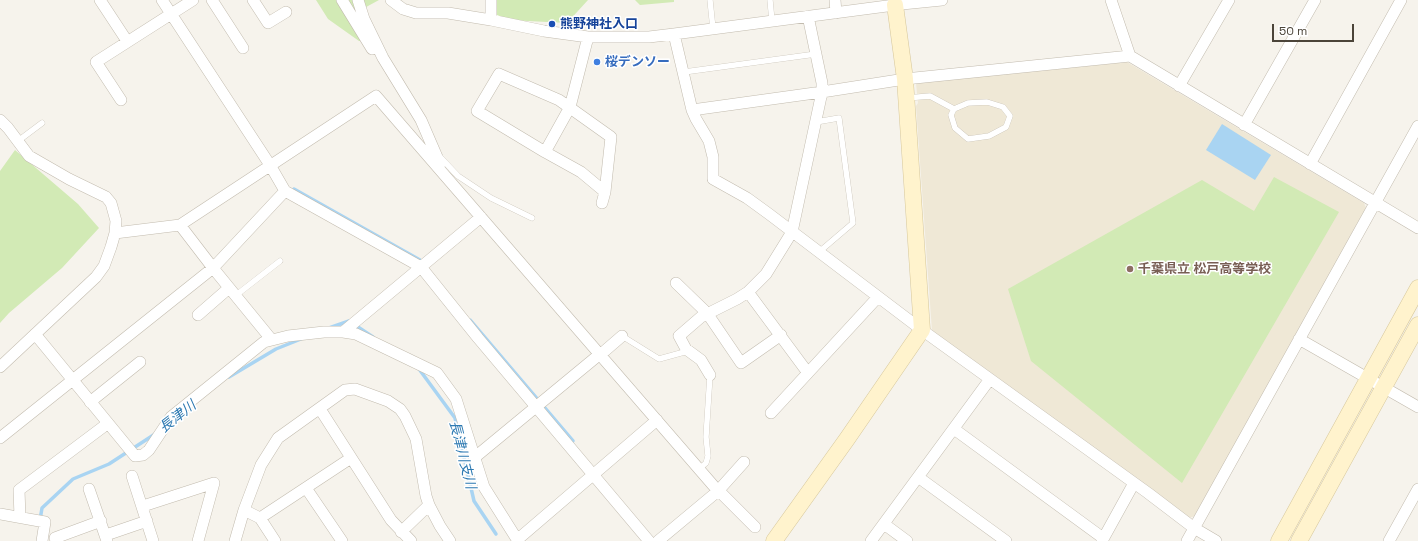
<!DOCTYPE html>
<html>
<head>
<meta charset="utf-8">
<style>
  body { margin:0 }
  #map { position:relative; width:1418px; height:541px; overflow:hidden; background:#f6f3ec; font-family:"Space Grotesk",sans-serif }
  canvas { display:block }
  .scale { position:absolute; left:1272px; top:24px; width:82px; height:18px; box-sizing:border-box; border:2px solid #4b4439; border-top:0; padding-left:5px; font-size:12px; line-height:14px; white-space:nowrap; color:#4b4439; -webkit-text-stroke:3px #fff; paint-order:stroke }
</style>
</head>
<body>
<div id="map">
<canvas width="1418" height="541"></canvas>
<div class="scale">50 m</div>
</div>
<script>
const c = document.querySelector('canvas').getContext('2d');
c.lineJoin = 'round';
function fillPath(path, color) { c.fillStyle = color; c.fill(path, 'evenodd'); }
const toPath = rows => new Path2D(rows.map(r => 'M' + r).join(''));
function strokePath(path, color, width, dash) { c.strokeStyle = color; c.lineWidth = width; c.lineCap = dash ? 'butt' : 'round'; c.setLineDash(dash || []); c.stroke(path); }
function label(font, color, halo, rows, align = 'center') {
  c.font = font + ' "Space Grotesk","Noto Sans JP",sans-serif'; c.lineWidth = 3; c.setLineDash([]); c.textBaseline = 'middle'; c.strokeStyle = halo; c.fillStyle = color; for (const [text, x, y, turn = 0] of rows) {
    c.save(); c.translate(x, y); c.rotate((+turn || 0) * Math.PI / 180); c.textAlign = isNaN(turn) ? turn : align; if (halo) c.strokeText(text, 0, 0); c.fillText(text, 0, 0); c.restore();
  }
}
fillPath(toPath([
  [1127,62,1364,203,1366,208,1195,516,1189,518,932,331,916,106,918,103,916,83]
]), '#efe8d6');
fillPath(toPath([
  [316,0,379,0,357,12,366,41,359,41,328,19],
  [495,0,588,0,567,23,508,20,495,14],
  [635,0,674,0,674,2,640,5],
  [15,150,78,204,99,228,62,268,9,313,0,323,0,171],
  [1274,177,1339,212,1182,483,1031,361,1008,289,1202,180,1254,211]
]), '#d2eab5');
fillPath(toPath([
  [1222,124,1271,155,1255,180,1206,150]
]), '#a9d4f2');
strokePath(toPath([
  [294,189,420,260,422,263],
  [470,320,573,441],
  [329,328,349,321,373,337],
  [419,369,455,418,474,501,496,534],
  [229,377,276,349,301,339],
  [171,423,184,414],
  [40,520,42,508,73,479,109,464,155,434]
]), '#a9d4f2', 3.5);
const lane = toPath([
  [710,0,713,29],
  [770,0,772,21],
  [684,72,816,54],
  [907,98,930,96,954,109,968,103,987,102,1003,107,1010,116,1006,127,989,136,968,139,955,128,951,115,954,109],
  [816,122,839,118,853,223,819,252],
  [18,141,42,123],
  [441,158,458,176,491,198,532,218],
  [235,296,280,261],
  [622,336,659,359,688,351],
  [699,469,706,463,708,456,706,437,710,375]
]);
const street = toPath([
  [100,0,127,41],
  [162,0,270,165,285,191,421,267,478,338,649,541],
  [212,0,243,48],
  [253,0,268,23,286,12],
  [342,0,372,49],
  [358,0,364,19,383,58,421,120,440,164],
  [391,0,403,9,416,13,448,13,491,20,544,31,588,37,649,37,674,34,902,4,942,0],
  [491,0,491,20],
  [835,0,836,13],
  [1111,0,1130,56,1418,228],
  [674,34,692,110,696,119,709,141,713,157,713,179,747,198,769,214,922,330,1148,493,1194,528,1216,541],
  [1179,86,1229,0],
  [121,100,96,62,193,0],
  [692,110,822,92,905,79,1130,56],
  [0,120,8,128,29,156,69,179,106,197,111,203,116,221,115,233,111,247,104,266,96,277,0,367],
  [1244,125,1315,0],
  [545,152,570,107,588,37],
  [1310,164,1401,0],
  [602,203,605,192,611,137,559,100,499,74,477,111,545,152,581,172,605,192],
  [180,225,213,268,271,339],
  [115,233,180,225,376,96,718,491],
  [676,283,707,313,741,363,781,335],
  [748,292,808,373],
  [198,315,229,288],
  [343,332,481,217],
  [35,334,135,456,143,455,149,450,171,417,264,342,288,336,324,332,343,332,356,334,437,373,456,399,484,487,518,541],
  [1299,339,1418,407],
  [600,355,622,336],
  [710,375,701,360,686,349,679,336,701,317,737,299,748,292,766,274,792,232,822,92,822,83,808,16],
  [90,402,140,362],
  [320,409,391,520,411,541],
  [771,413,878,297],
  [954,429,1103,538],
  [0,438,213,268,285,191],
  [474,458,600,354],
  [132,476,153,541],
  [918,477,1006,541],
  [306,488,342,541],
  [89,489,107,541],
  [719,491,755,527],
  [143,506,214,483,198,541],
  [244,510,260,518,275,541],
  [0,514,45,522,42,541],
  [20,517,19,490,107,424],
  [260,518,351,458],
  [884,524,907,541],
  [401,532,429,505],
  [106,535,147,521],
  [55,538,101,521],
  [517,540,657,420],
  [235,541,244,510,261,465,278,438,345,390,355,389,388,401,400,409,405,416,416,439,426,496,429,505,440,526,450,541],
  [658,541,718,491,744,462],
  [871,541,990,379],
  [1102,541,1134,483],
  [1187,541,1418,126],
  [1389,541,1418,489]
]);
const secondary = toPath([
  [774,541,847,439,922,330,905,79,895,5],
  [1279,541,1418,288],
  [1299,541,1418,325]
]);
strokePath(lane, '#c2bbae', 6);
strokePath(street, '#c2bbae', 12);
strokePath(secondary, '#d6c79b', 17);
strokePath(lane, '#fff', 5.5);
strokePath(street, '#fff', 11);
strokePath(secondary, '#fff3cd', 16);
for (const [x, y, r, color] of [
  [552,24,4,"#1a4fb4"],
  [597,62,4,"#3f7fe0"],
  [1130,269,4,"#8d6e63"]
]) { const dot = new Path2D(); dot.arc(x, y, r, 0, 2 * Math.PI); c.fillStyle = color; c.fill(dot); strokePath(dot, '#fff', 1.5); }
label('bold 13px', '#164399', '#fff', [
  ["熊野神社入口",560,24]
], 'left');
label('bold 13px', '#366cbe', '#fff', [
  ["桜デンソー",605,62]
], 'left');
label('bold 13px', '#785e54', '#fff', [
  ["千葉県立 松戸高等学校",1138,269]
], 'left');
label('italic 14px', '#2e7ab2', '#fff', [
  ["長津川",178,417,-38],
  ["長津川支川",462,455,76]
]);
</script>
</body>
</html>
